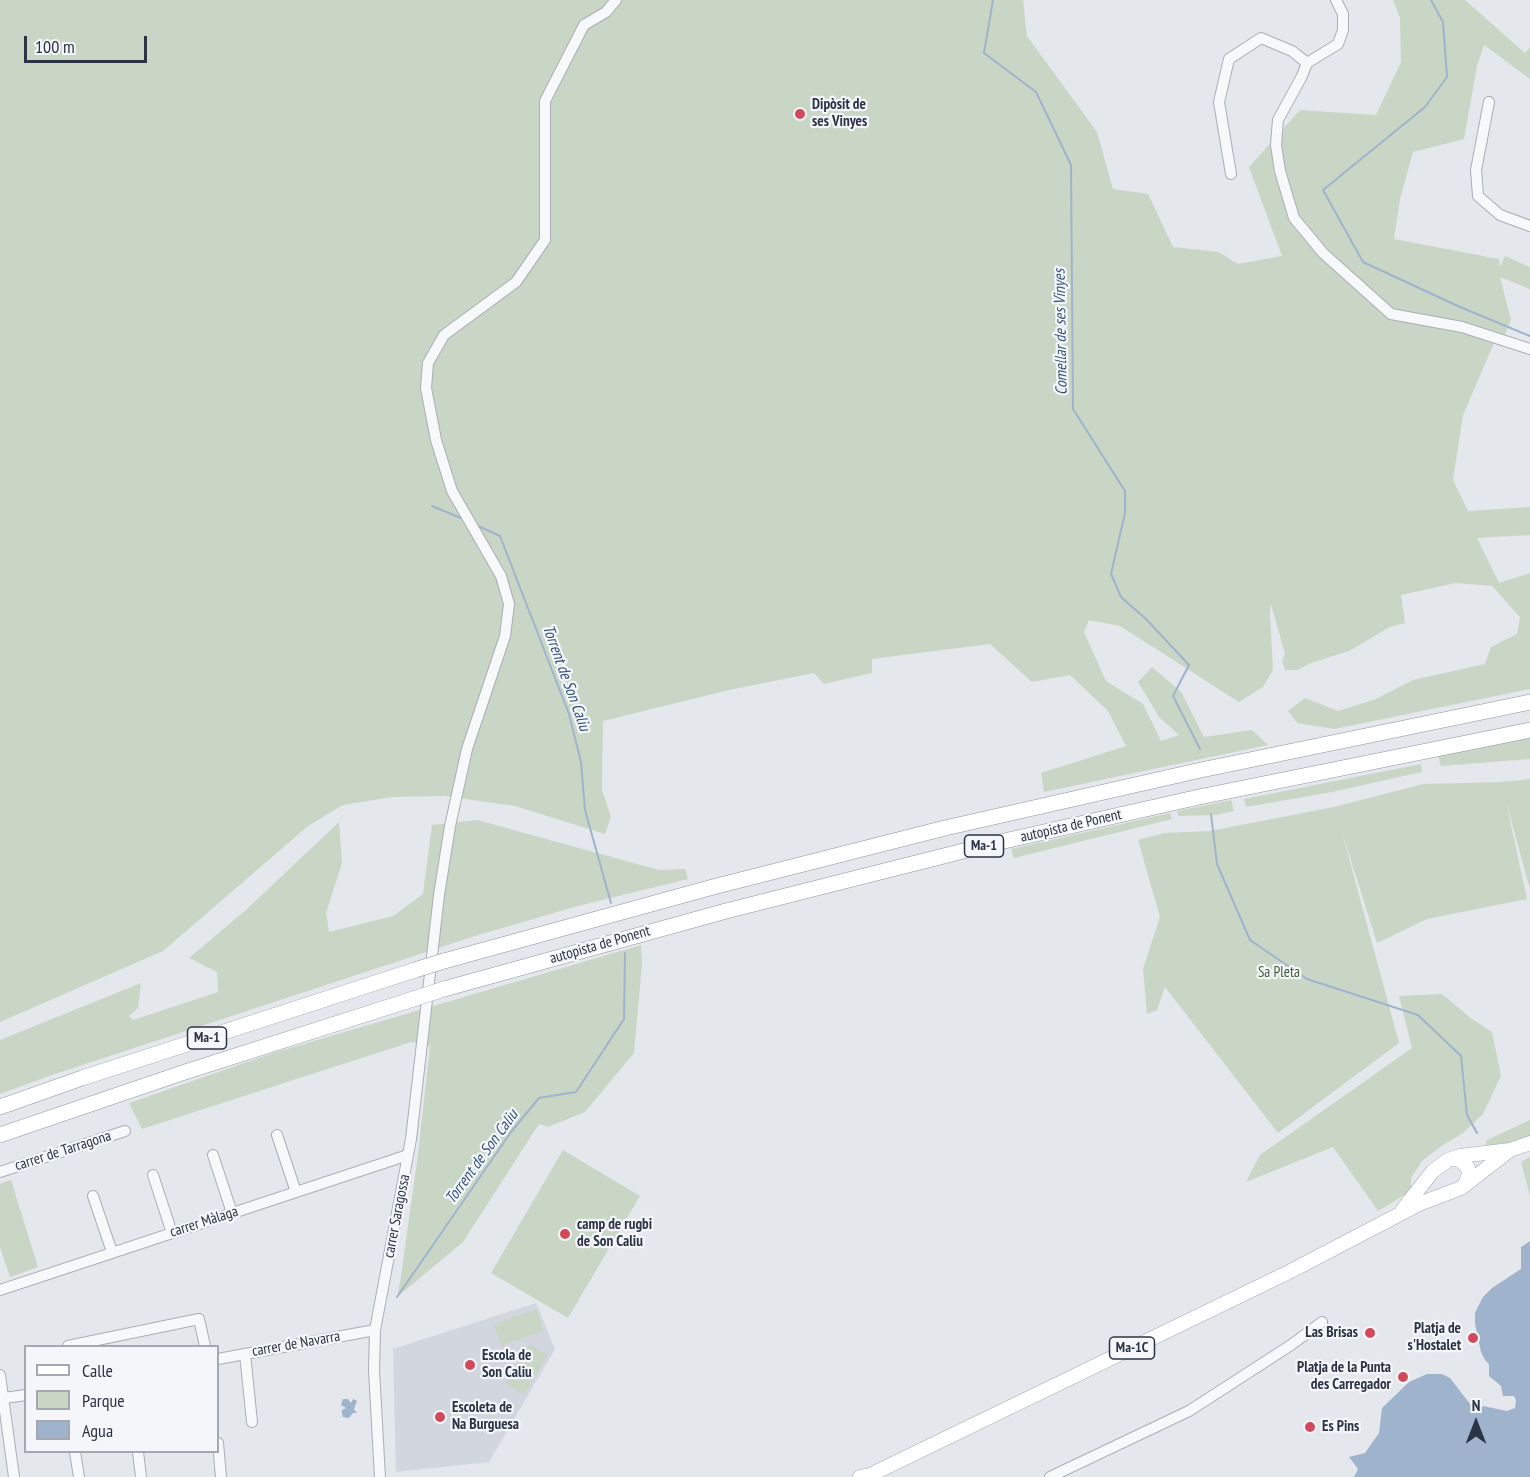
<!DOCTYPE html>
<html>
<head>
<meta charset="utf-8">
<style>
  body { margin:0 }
  #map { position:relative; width:1530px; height:1477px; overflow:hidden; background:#e4e7ec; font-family:"PT Sans Narrow",sans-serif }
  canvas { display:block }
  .legend { position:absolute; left:24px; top:1345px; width:195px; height:108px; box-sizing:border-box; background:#f4f6f9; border:2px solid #a4a8b1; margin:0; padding:8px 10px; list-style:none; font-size:18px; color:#2b3445 }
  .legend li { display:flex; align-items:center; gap:12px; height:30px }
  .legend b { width:30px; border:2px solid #a4a8b1 }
  .north { position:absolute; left:1446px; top:1393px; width:60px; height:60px; -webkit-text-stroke:4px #f4f6f9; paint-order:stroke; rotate:0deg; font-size:16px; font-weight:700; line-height:24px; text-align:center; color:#2b3445 }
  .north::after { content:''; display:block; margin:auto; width:21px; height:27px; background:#2b3445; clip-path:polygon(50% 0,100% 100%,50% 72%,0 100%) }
  .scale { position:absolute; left:24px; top:36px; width:123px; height:27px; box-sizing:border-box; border:3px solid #2b3445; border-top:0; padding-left:8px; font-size:18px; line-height:21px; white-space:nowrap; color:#2b3445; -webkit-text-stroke:4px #f4f6f9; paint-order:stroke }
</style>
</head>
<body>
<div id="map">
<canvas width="1530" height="1477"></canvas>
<ul class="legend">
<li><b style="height:8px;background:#fff"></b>Calle</li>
<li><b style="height:16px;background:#c9d6c5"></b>Parque</li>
<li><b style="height:16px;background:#9fb4cc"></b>Agua</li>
</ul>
<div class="north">N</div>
<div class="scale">100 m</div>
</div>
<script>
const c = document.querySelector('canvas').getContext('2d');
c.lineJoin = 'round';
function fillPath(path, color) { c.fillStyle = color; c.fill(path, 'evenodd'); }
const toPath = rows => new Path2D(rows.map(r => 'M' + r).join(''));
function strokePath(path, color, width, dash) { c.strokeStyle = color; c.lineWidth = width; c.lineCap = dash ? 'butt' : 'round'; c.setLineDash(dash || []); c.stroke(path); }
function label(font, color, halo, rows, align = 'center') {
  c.font = font + ' "PT Sans Narrow",sans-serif'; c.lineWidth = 4.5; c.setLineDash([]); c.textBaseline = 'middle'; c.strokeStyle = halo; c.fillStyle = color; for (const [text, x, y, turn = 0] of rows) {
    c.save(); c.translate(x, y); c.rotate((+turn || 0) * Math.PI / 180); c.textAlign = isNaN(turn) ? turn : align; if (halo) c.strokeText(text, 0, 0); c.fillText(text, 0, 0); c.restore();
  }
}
fillPath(toPath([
  [536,1303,555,1349,489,1462,396,1472,393,1349]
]), '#d2d6de');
fillPath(toPath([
  [0,0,1023,0,1027,36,1097,132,1113,189,1148,194,1173,247,1219,252,1238,264,1282,256,1249,167,1300,110,1376,115,1401,62,1400,18,1393,0,1465,0,1525,53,1530,47,1530,79,1484,45,1477,66,1464,139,1413,152,1400,199,1394,239,1499,259,1500,267,1505,256,1530,267,1530,289,1500,277,1511,320,1500,346,1494,343,1463,415,1453,480,1468,511,1530,507,1530,535,1477,538,1499,583,1530,573,1530,689,1334,729,1297,723,1288,711,1305,698,1338,711,1376,699,1413,680,1485,664,1491,647,1517,634,1520,617,1492,586,1455,583,1401,595,1405,623,1390,627,1349,651,1311,663,1297,670,1285,670,1282,661,1285,654,1271,604,1270,613,1273,670,1263,687,1239,702,1120,626,1089,620,1084,632,1106,681,1143,704,1161,741,1179,735,1159,717,1138,682,1152,667,1182,693,1204,737,1252,730,1268,745,1044,792,1041,773,1126,746,1108,711,1070,675,1032,682,990,644,872,659,872,673,824,684,814,673,729,690,603,721,602,790,611,817,605,834,515,806,444,796,392,797,343,805,308,826,163,951,0,1022],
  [1530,738,1530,759,1441,766,1438,756],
  [1421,764,1422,772,1332,792,1246,807,1244,799],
  [1530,779,1530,889,1506,802,1527,899,1427,919,1377,943,1342,832,1399,1043,1278,1133,1165,987,1157,1010,1147,1014,1143,969,1160,917,1138,840,1165,833,1210,831,1334,807,1423,784,1502,782],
  [1231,800,1234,811,1216,815,1178,816,1177,811],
  [1170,813,1172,819,1014,858,1011,849],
  [477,820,659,870,685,869,688,879,578,906,475,936,52,1075,0,1094,0,1040,141,983,138,1008,129,1016,133,1020,218,992,217,972,189,958,248,908,339,822,342,863,326,913,329,932,393,916,423,894,432,825],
  [641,945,642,964,634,1053,585,1112,548,1127,539,1124,463,1242,397,1297,400,1283,418,1154,430,1046,411,1042,142,1129,129,1103,273,1053],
  [1442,994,1472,1019,1492,1032,1501,1076,1483,1114,1463,1133,1440,1147,1422,1161,1411,1178,1411,1191,1378,1211,1333,1147,1246,1182,1260,1155,1412,1048,1399,996],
  [1530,1120,1530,1136,1505,1145,1489,1147,1486,1144,1487,1140],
  [563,1150,640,1196,568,1318,491,1273],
  [1530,1157,1530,1196,1521,1162],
  [11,1180,38,1267,10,1277,0,1247,0,1184],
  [537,1309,543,1331,501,1346,494,1324],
  [529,1344,548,1355,524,1395,505,1384]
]), '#c9d6c5');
fillPath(toPath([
  [1530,1241,1530,1477,1354,1477,1358,1469,1349,1457,1365,1453,1379,1433,1382,1408,1409,1382,1427,1374,1442,1374,1450,1378,1477,1413,1483,1406,1507,1411,1515,1408,1516,1400,1514,1396,1503,1396,1501,1386,1489,1376,1489,1364,1485,1360,1481,1352,1475,1324,1475,1313,1483,1297,1492,1288,1521,1269,1521,1247],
  [343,1399,348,1399,351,1403,353,1399,357,1401,354,1409,357,1413,353,1413,349,1418,343,1417,342,1414,342,1410,346,1408,341,1405]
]), '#9fb4cc');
strokePath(toPath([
  [993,0,984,53,1036,92,1071,165,1073,409,1125,491,1125,513,1111,574,1121,597,1146,619,1189,665,1173,696,1200,749],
  [1431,0,1443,22,1447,77,1425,107,1323,190,1363,262,1460,307,1530,336],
  [432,506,463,519],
  [476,525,500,536,569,714,581,762,585,810,611,903],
  [1211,814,1217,864,1250,940,1307,979,1418,1015,1461,1056,1467,1115,1477,1133],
  [397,1297,511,1132,539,1098,576,1092,624,1019,625,953]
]), '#9fb4cc', 2);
const minor = toPath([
  [1336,0,1343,14,1343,30,1338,44,1307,63,1302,76,1278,120,1276,145,1280,171,1294,218,1323,253,1391,314,1462,327,1530,349],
  [1489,102,1476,170,1478,196,1500,215,1530,226],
  [1231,174,1219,102,1229,59,1261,38,1292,51,1307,63],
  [277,1135,296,1192],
  [213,1155,232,1213],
  [0,1172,125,1131],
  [153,1175,172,1233],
  [93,1196,112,1252],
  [0,1290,408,1155],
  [68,1346,199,1319,205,1346],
  [245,1354,252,1422],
  [218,1359,375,1330],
  [0,1375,14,1477],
  [4,1398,26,1395],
  [218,1443,221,1477],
  [75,1452,79,1477],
  [138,1452,141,1477],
  [380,1477,374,1370,375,1330,411,1139,439,895,450,826,467,749,505,636,509,604,501,576,452,491,436,440,426,388,428,363,444,335,516,282,545,240,545,101,584,25,606,12,616,0],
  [1050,1477,1189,1411,1291,1345,1322,1322]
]);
const major = toPath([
  [1454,1159,1460,1160,1468,1168,1469,1174,1465,1185],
  [1403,1209,1433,1171,1448,1160,1460,1156,1510,1150,1530,1143],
  [860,1477,870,1475,1289,1272,1419,1204,1461,1188,1510,1150]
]);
const highway = toPath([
  [444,961,713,887,945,828,1201,770,1530,702],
  [444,989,726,911,991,844,1199,797,1530,730],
  [0,1107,82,1078,415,970],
  [0,1135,185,1072,407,1001]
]);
strokePath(minor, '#a9aeb7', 12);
strokePath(major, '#a3abb8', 15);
strokePath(highway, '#8b94a3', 16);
strokePath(minor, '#f7f8fa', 10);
strokePath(major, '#fff', 14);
strokePath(highway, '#fff', 15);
const highwayBridge = toPath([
  [415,970,444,961],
  [407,1001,444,989]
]);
strokePath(highwayBridge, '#8b94a3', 16, []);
strokePath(highwayBridge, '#fff', 15);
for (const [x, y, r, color] of [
  [800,114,6,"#d1495b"],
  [565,1234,6,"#d1495b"],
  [1370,1333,6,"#d1495b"],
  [1473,1338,6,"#d1495b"],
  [470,1365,6,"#d1495b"],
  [1403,1377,6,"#d1495b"],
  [440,1417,6,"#d1495b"],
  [1310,1427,6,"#d1495b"]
]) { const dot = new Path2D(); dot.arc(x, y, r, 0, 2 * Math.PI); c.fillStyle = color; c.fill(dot); strokePath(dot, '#f4f6f9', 2); }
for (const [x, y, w] of [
  [984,846,39],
  [207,1038,39],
  [1132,1348,45]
]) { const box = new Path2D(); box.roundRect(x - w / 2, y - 11, w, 22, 4.5); c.fillStyle = '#f4f6f9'; c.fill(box); strokePath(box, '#2b3445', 1.5); }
label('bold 14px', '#2b3445', null, [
  ["Ma-1",984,846],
  ["Ma-1",207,1038],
  ["Ma-1C",1132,1348]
]);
label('bold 15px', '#2b3445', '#f4f6f9', [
  ["Dipòsit de",812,105],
  ["ses Vinyes",812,122],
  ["camp de rugbi",577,1225],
  ["de Son Caliu",577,1242],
  ["Platja de",1461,1329,"right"],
  ["s'Hostalet",1461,1346,"right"],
  ["Las Brisas",1358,1333,"right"],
  ["Escola de",482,1356],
  ["Son Caliu",482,1373],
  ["Platja de la Punta",1391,1368,"right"],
  ["des Carregador",1391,1385,"right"],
  ["Escoleta de",452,1408],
  ["Na Burguesa",452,1425],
  ["Es Pins",1322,1427]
], 'left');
label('15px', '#2b3445', '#f4f6f9', [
  ["autopista de Ponent",1071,826,-13],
  ["autopista de Ponent",600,945,-16],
  ["carrer de Tarragona",63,1151,-18],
  ["carrer Saragossa",397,1216,-79],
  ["carrer Màlaga",204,1222,-18],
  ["carrer de Navarra",296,1344,-10]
]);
label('15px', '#3f6138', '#f4f6f9', [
  ["Sa Pleta",1279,973]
]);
label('italic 16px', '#34527a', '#f4f6f9', [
  ["Comellar de ses Vinyes",1061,332,-91],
  ["Torrent de Son Caliu",566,678,70],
  ["Torrent de Son Caliu",482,1157,-54]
]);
</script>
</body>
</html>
